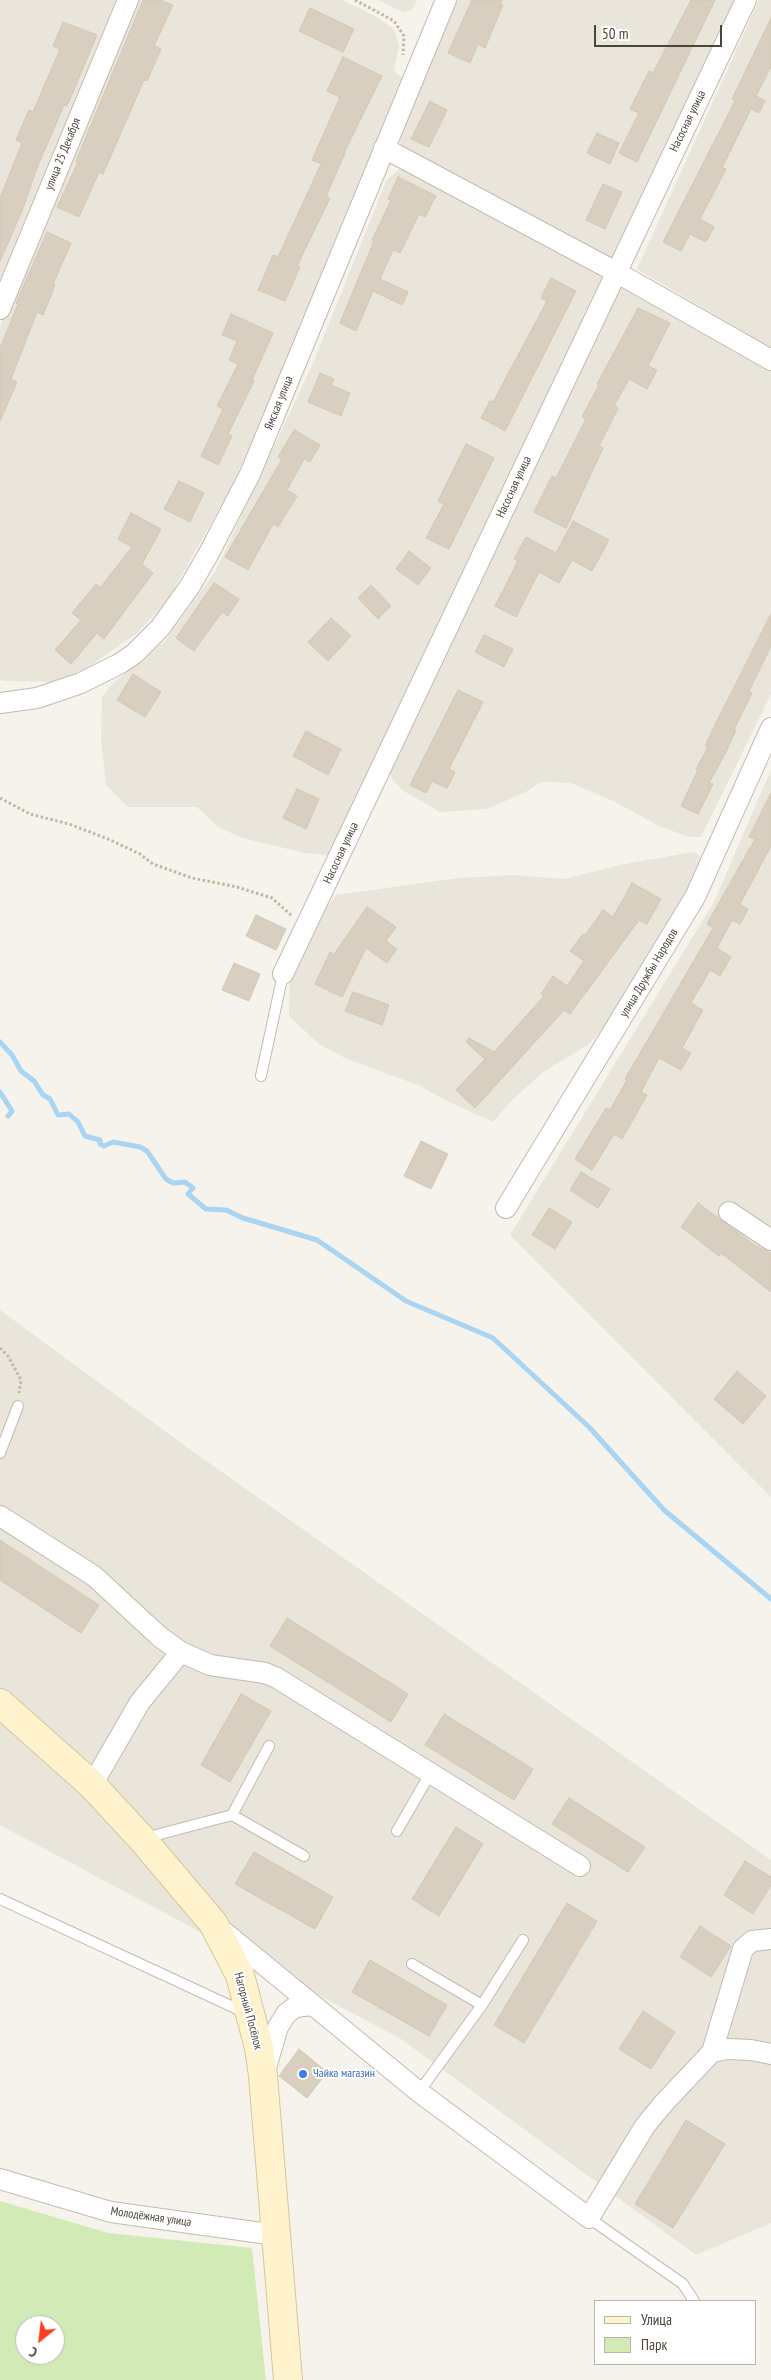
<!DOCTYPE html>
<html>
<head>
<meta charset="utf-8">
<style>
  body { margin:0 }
  #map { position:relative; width:771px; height:2380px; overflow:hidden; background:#f6f3ec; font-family:"PT Sans Narrow",sans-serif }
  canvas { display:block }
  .legend { position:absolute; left:594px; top:2300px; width:162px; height:65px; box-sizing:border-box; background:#fff; border:1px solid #b7b4b0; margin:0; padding:6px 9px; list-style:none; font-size:15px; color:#4b4439 }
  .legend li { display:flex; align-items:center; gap:10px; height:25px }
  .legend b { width:25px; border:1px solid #b7b4b0 }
  .north { position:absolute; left:15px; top:2315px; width:50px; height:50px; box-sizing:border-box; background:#fff; border:1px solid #b7b4b0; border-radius:50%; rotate:209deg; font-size:14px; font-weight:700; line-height:20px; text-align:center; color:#4b4439 }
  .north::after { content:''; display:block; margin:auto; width:18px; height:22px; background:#fc3f1d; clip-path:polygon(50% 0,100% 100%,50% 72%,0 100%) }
  .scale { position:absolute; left:594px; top:25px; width:128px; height:22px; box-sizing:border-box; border:2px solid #4b4439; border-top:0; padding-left:6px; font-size:15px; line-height:18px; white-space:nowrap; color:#4b4439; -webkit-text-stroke:4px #fff; paint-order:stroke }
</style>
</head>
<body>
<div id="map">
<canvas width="771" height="2380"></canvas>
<ul class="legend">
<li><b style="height:6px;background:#fff3cd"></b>Улица</li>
<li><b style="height:14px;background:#d2eab5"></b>Парк</li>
</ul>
<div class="north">С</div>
<div class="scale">50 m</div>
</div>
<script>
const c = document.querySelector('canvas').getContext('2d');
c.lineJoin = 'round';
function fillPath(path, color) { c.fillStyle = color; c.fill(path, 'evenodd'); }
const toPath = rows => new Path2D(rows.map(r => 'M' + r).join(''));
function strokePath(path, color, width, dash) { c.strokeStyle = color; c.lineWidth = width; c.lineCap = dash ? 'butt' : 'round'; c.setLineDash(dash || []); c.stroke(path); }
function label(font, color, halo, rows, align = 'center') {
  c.font = font + ' "PT Sans Narrow",sans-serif'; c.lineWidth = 4; c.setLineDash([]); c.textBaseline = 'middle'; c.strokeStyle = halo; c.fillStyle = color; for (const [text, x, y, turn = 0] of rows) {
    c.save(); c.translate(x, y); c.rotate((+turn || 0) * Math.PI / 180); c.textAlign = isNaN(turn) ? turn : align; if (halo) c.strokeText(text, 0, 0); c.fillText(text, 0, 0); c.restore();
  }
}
fillPath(toPath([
  [0,0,119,0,0,286],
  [135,0,342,0,375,16,394,29,399,46,394,71,404,79,311,309,230,490,167,601,137,633,87,668,53,682,5,681,0,680,0,327],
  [377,0,417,0,412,10,403,12],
  [458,0,739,0,616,256,606,257,401,151,400,133],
  [759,0,771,0,771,348,637,269],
  [402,167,607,272,333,856,305,853,242,838,218,827,197,807,128,807,106,785,101,740,102,697,110,686,166,640,216,570,313,363,387,179],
  [625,284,771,364,771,694,701,837,689,837,659,826,615,802,571,783,541,782,524,793,486,809,440,812,402,790,391,778,390,762,619,290],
  [771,770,771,1497,510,1235,714,902],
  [694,852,701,857,701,866,614,1015,589,1044,542,1073,513,1099,493,1122,449,1102,418,1085,347,1059,319,1044,289,1016,290,978,315,925,336,895,458,878,515,875,564,879,624,864],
  [0,1310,188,1448,771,1860,771,2223,696,2255,401,2039,0,1825]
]), '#eae5da');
fillPath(toPath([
  [0,2201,108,2233,252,2248,266,2380,0,2380],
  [25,2325,55,2325,55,2355,25,2355]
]), '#d2eab5');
strokePath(toPath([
  [0,1042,12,1055,21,1071,34,1081,43,1095,50,1099,58,1115,69,1114,78,1122,85,1136,100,1140,100,1144,104,1146,113,1142,140,1147,147,1151,166,1179,173,1183,185,1182,193,1188,188,1194,206,1209,226,1210,243,1218,317,1240,406,1301,493,1338,589,1427,664,1510,771,1599],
  [0,1092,12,1111,8,1116]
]), '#a9d4f2', 5);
const building = toPath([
  [143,0,160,0,173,5,154,46,161,49,147,81,144,80,103,174,99,172,79,217,57,207,78,162,76,161,143,0],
  [472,0,502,0,500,5,503,5,485,48,478,44,470,63,448,53,472,0],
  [691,0,715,0,637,162,619,153,639,113,630,109,649,71,653,73,691,0],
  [310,8,354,29,343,52,299,31,310,8],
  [771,18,771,67,756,96,765,101,759,113,751,109,722,168,726,169,700,219,714,227,706,242,690,234,681,251,663,242,735,101,732,99,771,18],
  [63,22,97,35,67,106,64,105,37,168,22,211,0,261,0,198,22,143,16,140,29,110,33,112,60,49,53,46,63,22],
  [343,57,382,76,344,153,345,153,326,196,330,198,297,266,300,267,285,301,258,290,273,255,278,257,321,164,312,160,340,97,327,91,343,57],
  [430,101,447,110,429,147,411,139,430,101],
  [597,133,619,143,610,164,587,153,597,133],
  [398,177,436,196,425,217,419,214,400,253,393,250,380,279,408,292,402,305,373,291,356,331,340,323,374,241,372,240,391,200,388,199,398,177],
  [603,184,622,192,605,229,586,220,603,184],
  [47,232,71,243,53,284,55,285,43,315,37,312,11,379,17,382,0,421,0,348,18,304,16,303,47,232],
  [551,278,576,291,505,431,481,418,490,401,493,402,547,301,541,298,551,278],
  [638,308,670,323,648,366,657,370,647,389,629,379,614,406,618,408,599,446,603,448,566,528,534,512,552,476,556,478,586,419,582,417,599,385,597,384,638,308],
  [231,314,273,333,252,380,254,381,228,434,232,436,218,465,201,456,223,409,217,406,238,364,229,360,237,341,222,335,231,314],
  [320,373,334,379,331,385,350,393,341,416,308,402,320,373],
  [294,430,320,445,310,462,304,459,287,490,297,496,278,527,273,524,248,570,225,557,282,459,278,457,294,430],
  [466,444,494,458,449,549,426,538,444,504,438,501,466,444],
  [179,481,204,493,190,522,164,509,179,481],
  [131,513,161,529,142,564,153,573,104,639,97,633,71,664,55,650,81,620,72,613,96,584,100,588,132,547,118,539,131,513],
  [573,521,609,540,592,571,572,560,559,583,539,572,516,617,495,606,518,561,514,559,526,537,556,553,573,521],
  [409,551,431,568,418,585,396,569,409,551],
  [214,583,239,599,228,616,222,612,194,651,176,638,214,583],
  [371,585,391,606,378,619,358,598,371,585],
  [771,614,771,646,749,691,752,693,734,729,736,730,727,750,709,783,713,784,698,814,681,806,698,770,696,769,708,747,705,746,717,721,771,614],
  [331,618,351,636,328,661,308,642,331,618],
  [484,635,513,649,504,667,475,652,484,635],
  [133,674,161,692,145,717,117,700,133,674],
  [458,690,483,702,449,769,455,772,447,788,432,781,426,793,410,785,458,690],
  [306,731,341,749,328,775,293,756,306,731],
  [297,789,319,799,306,829,283,818,297,789],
  [771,793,771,846,740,904,748,909,740,924,732,920,717,948,731,957,720,976,710,970,691,1003,703,1010,682,1048,691,1053,681,1070,659,1058,641,1092,647,1095,622,1139,614,1134,592,1170,575,1159,606,1108,610,1110,627,1080,625,1079,713,928,707,924,755,839,749,837,771,793],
  [632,883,661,899,647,924,639,920,570,1014,564,1010,475,1108,456,1090,485,1059,466,1042,469,1038,494,1052,544,996,541,994,553,976,567,986,584,961,570,951,583,934,585,935,603,910,613,917,632,883],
  [367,907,396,927,386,941,397,949,387,963,366,948,342,997,315,984,330,952,334,954,367,907],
  [256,915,286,929,276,950,246,936,256,915],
  [234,963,260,974,249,1001,222,990,234,963],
  [353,992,389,1005,382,1025,345,1011,353,992],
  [421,1141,448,1154,431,1189,404,1176,421,1141],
  [581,1172,610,1189,598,1208,570,1190,581,1172],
  [698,1203,756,1246,771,1253,771,1292,721,1253,719,1256,681,1227,698,1203],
  [549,1208,572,1222,555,1249,532,1235,549,1208],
  [737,1371,766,1396,743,1424,714,1399,737,1371],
  [0,1540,99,1605,81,1633,0,1580,0,1540],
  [287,1618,408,1694,391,1722,270,1646,287,1618],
  [241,1694,271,1711,230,1782,201,1765,241,1694],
  [444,1714,533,1769,514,1800,425,1745,444,1714],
  [569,1798,645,1847,628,1872,552,1824,569,1798],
  [456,1827,483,1844,439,1916,412,1899,456,1827],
  [254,1852,333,1897,315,1929,235,1884,254,1852],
  [745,1861,771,1877,771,1885,753,1914,724,1895,745,1861],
  [567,1903,597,1921,524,2043,494,2025,567,1903],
  [700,1926,731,1946,711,1977,680,1957,700,1926],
  [370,1960,447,2005,429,2036,352,1992,370,1960],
  [643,2011,675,2032,651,2069,619,2049,643,2011],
  [299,2049,327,2072,307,2098,279,2076,299,2049],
  [686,2120,725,2144,673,2228,635,2204,686,2120]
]);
fillPath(building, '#d8cfc1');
strokePath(building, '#d3c7b4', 1);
const lane = toPath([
  [261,1076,283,974],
  [0,1453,18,1406],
  [232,1815,269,1746],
  [397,1831,431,1772],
  [145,1838,232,1815,304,1856],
  [0,1899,246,2013],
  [412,1964,482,2005],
  [419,2092,482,2005,523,1940],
  [589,2218,683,2284,694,2301]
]);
const street = toPath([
  [384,148,616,272,771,360],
  [0,309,128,0],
  [0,703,37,698,81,683,119,664,134,654,160,628,190,586,209,553,250,474,446,0],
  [283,974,746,0],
  [506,1208,695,897,771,728],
  [729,1212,771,1240],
  [0,1516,94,1576,160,1637,181,1652,210,1665,265,1673,277,1678,580,1866],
  [92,1785,140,1702,181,1652],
  [218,1927,419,2092,589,2218,645,2126,663,2104,712,2052,743,1949,752,1941,771,1939],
  [712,2052,728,2049,751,2050,771,2054],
  [265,2071,278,2027,286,2014,295,2007,313,2005],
  [0,2179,111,2212,276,2235]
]);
const secondary = toPath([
  [0,1703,92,1785,142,1839,213,1923,240,1975,259,2048,263,2076,288,2380]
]);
strokePath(lane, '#c2bbae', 12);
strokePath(street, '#c2bbae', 22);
strokePath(secondary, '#d6c79b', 30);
strokePath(toPath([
  [355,0,394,21,404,36,403,55],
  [0,798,30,814,69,824,108,839,140,854,153,864,192,878,237,887,272,898,292,916],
  [0,1348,8,1356,21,1380,19,1393]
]), '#c4b79f', 3, [2.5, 2.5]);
strokePath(lane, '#fff', 10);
strokePath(street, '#fff', 20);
strokePath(secondary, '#fff3cd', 28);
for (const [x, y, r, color] of [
  [303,2074,5,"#3f7fe0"]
]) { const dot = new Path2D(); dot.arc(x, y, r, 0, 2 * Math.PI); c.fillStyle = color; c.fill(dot); strokePath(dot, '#fff', 2); }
label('12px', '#4b4439', '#fff', [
  ["Насосная улица",688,121,-64],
  ["улица 25 Декабря",63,154,-68],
  ["Ямская улица",279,403,-68],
  ["Насосная улица",514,487,-65],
  ["Насосная улица",341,853,-65],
  ["улица Дружбы Народов",649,973,-59],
  ["Нагорный Посёлок",248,2011,75],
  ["Молодёжная улица",151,2217,8]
]);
label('12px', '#366cbe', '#fff', [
  ["Чайка магазин",313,2074]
], 'left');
</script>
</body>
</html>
